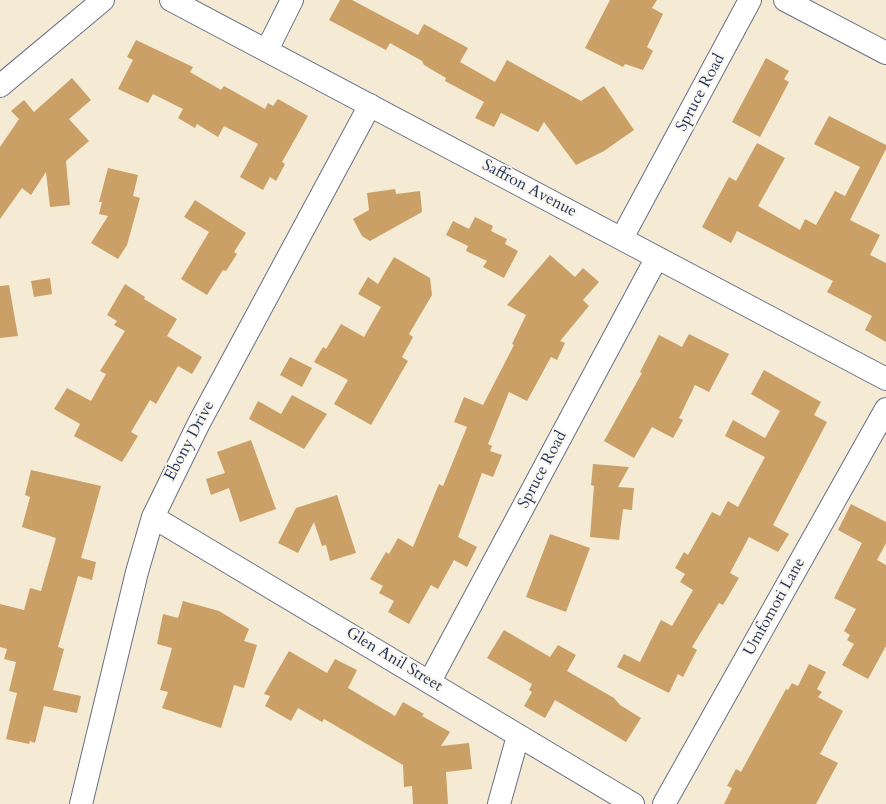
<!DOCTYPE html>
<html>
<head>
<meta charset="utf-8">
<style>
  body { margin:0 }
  canvas { display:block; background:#f5ead4 }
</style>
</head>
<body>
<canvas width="886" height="804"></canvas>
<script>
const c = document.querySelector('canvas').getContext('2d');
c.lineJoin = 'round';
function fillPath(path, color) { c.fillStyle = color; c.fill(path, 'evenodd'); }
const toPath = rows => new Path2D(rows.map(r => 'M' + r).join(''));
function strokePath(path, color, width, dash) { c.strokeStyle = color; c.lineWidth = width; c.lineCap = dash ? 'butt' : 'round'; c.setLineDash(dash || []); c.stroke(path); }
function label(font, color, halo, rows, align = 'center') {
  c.font = font + ' Cardo,serif'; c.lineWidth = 4; c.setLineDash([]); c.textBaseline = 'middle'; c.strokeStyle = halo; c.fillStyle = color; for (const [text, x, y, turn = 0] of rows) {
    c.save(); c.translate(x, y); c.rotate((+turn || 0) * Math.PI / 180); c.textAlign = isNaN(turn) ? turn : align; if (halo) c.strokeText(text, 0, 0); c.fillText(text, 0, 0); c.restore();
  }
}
fillPath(toPath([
  [340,0,352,0,418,35,424,24,468,48,460,62,495,82,507,60,581,101,604,86,634,130,604,151,576,165,544,122,538,132,501,113,494,127,475,118,484,102,445,81,446,78,424,65,422,61,390,43,386,50,329,20],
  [610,0,657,0,652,8,663,14,647,47,653,51,643,70,625,64,623,67,585,48],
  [136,40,193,67,190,72,221,90,224,86,265,109,268,103,273,106,278,99,308,116,282,162,285,164,276,181,270,177,263,190,240,177,258,144,224,126,218,137,197,124,195,128,178,118,183,109,153,94,148,103,118,89,133,60,127,57],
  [766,58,789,71,784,79,789,82,760,137,732,122],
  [72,78,91,100,69,119,89,141,66,161,70,205,50,207,46,172,31,195,22,188,0,219,0,147,19,119,11,111,24,100,34,112],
  [829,116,886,145,886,149,850,220,880,235,870,255,886,263,886,342,865,330,872,316,827,292,833,281,737,231,731,243,702,227,729,177,736,181,757,143,785,158,758,206,800,230,805,219,816,225,835,191,845,196,860,167,814,144],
  [108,168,138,175,133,196,140,198,127,245,118,259,91,243,108,216,99,214,102,202,99,202],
  [395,189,396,194,420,191,422,212,370,241,362,236,353,219,369,210,367,193],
  [195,200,246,233,234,252,237,254,226,271,223,270,207,295,181,279,209,232,184,217],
  [475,217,493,226,491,231,507,239,505,244,518,251,504,278,483,267,487,261,466,251,468,246,446,235,453,221,469,229],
  [550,255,575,277,583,268,599,282,583,300,589,306,560,341,565,343,557,360,551,357,527,401,509,392,488,444,492,446,490,451,502,455,493,477,482,473,458,537,477,547,467,567,454,560,438,589,431,585,409,624,388,612,394,601,379,593,383,586,370,579,386,552,389,554,398,538,413,547,439,484,443,486,467,427,454,422,464,397,483,405,514,345,512,344,526,315,507,305],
  [394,257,430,278,432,295,409,334,413,337,402,357,408,361,371,425,334,404,348,380,314,362,323,347,326,349,341,324,364,337,381,307,358,294,368,277,378,284],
  [50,278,52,294,34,297,31,281],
  [125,284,145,297,144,299,177,319,167,336,202,357,192,374,178,366,156,404,150,400,131,432,138,436,122,462,74,436,80,424,54,409,67,388,91,401,106,374,100,371,125,331,114,325,117,321,107,315],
  [9,285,18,336,0,338,0,286],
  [689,334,729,354,709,392,695,385,679,418,683,420,673,438,652,427,634,458,604,441,642,373,640,372,659,335,682,347],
  [290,357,312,368,302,387,280,375],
  [764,370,821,402,814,415,827,422,773,525,789,534,778,552,749,537,730,573,739,578,723,605,719,603,692,647,697,650,683,677,678,674,669,693,617,667,624,654,640,662,661,620,672,626,693,590,680,582,685,574,675,568,684,552,688,555,712,512,720,516,728,501,738,507,765,457,725,436,733,420,765,438,780,411,751,394],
  [292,395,327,414,304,449,249,419,258,401,281,414],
  [251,440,276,509,240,522,229,488,211,495,206,479,225,473,217,452],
  [593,464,629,467,618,487,634,488,632,510,623,509,619,540,590,537,594,486,591,485],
  [31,470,101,486,81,558,96,562,92,580,78,576,58,647,64,649,53,690,81,696,77,713,44,706,35,743,30,741,29,744,6,739,17,693,9,691,16,662,4,659,7,649,0,647,0,604,24,610,30,588,41,591,56,538,22,527,30,497,25,495],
  [337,495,356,553,330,561,326,545,322,546,314,522,298,553,278,543,296,508],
  [851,504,886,522,886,543,877,560,886,565,886,646,868,679,842,665,854,644,847,640,850,635,844,631,856,609,834,598,862,543,838,530],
  [550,534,590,548,566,612,526,597],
  [183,601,219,611,249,629,244,641,257,645,244,688,234,685,221,728,162,708,168,692,160,690,172,648,157,644,163,614,178,618],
  [504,630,550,657,558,645,576,655,567,671,614,698,620,705,641,718,626,742,555,700,545,718,524,706,532,692,529,690,532,684,487,658],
  [289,651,327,673,335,659,357,670,348,688,395,716,403,702,424,714,422,716,450,732,441,746,469,743,472,769,446,772,448,804,413,804,412,786,404,787,403,765,324,719,322,722,298,708,291,721,265,706,270,696,264,694],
  [809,664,826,672,817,689,822,692,818,697,843,711,820,754,838,763,816,804,724,804,732,788,727,786,736,769,741,772,786,689,788,690,792,683,798,686]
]), '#caa066');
const minor = toPath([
  [171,0,886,379],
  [785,0,886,53],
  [267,50,292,0],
  [0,86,103,0],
  [622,238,750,0],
  [153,517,633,804],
  [430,681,656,259],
  [81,804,137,572,153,517,199,423,370,105],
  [499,804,518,736],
  [664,804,886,409]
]);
strokePath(minor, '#677087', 24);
strokePath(minor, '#fff', 22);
label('16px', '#1b2f5e', '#fbf7ec', [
  ["Spruce Road",701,93,-62],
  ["Saffron Avenue",529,189,28],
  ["Ebony Drive",190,441,-62],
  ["Spruce Road",543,470,-62],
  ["Umfomoti Lane",775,607,-61],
  ["Glen Anil Street",394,660,31]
]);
</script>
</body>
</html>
